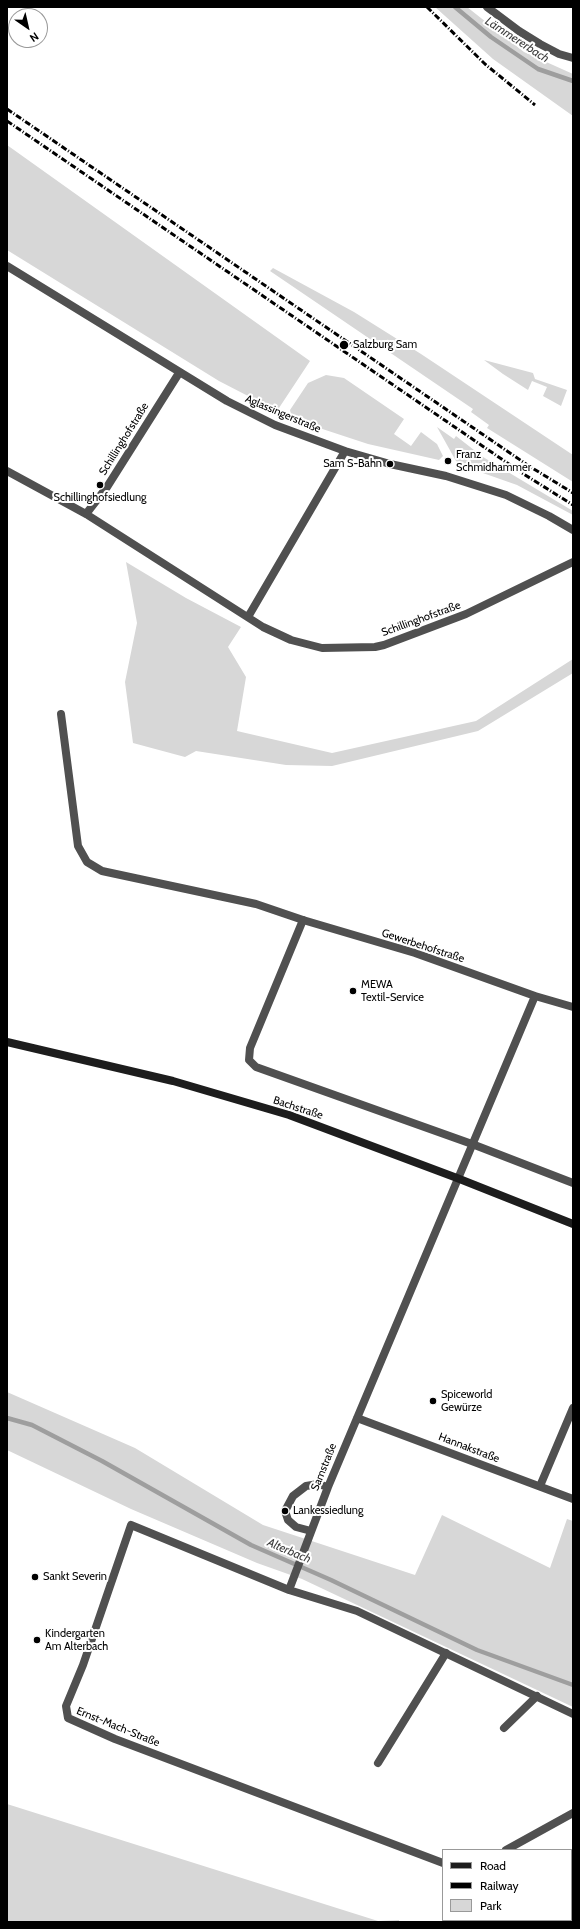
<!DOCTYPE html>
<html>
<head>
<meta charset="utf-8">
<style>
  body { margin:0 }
  #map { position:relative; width:580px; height:1929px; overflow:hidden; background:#fff; font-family:Cabin,sans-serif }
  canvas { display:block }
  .frame { position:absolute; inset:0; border:8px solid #000; pointer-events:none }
  .legend { position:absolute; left:442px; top:1849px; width:130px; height:72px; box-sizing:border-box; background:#fff; border:1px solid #999; margin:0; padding:5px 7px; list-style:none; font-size:12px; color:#000 }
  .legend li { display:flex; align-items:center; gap:8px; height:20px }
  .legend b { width:20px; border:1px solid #999 }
  .north { position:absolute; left:8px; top:8px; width:40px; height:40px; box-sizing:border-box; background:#fff; border:1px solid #999; border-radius:50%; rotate:146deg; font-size:11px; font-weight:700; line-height:16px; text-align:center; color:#000 }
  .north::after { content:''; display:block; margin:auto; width:14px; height:18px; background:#000; clip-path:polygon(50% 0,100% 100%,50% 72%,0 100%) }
</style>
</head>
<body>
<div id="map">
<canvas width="580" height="1929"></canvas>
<div class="frame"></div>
<ul class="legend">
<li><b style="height:5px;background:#1d1d1d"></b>Road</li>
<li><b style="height:5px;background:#000"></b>Railway</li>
<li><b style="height:11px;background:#d7d7d7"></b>Park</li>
</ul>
<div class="north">N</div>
</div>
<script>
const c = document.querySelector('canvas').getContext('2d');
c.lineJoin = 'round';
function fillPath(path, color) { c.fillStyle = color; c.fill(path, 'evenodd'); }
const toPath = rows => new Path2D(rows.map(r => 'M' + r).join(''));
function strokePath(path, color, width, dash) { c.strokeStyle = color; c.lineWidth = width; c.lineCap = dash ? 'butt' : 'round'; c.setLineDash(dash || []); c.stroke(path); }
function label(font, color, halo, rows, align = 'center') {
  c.font = font + ' Cabin,sans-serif'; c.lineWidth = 4; c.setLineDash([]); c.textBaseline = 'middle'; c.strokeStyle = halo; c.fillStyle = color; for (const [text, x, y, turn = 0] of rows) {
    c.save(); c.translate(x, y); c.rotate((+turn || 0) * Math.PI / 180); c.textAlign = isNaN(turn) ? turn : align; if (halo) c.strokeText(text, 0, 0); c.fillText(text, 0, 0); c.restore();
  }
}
fillPath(toPath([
  [435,7,467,7,524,52,573,74,573,116,493,59],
  [7,145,310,361,277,411,219,381,7,250],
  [273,268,354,312,421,354,573,455,573,482,487,428,489,425,471,412,473,409,270,271],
  [484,360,533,373,535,379,567,390,561,406,543,396,547,387,532,381,528,390,503,374],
  [326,375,344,378,404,419,394,434,411,446,421,432,437,444,443,456,439,460,368,444,292,419,290,410,308,383],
  [437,427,454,439,456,436,483,457,573,511,573,515,517,485,463,466,456,461],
  [126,562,186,598,241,627,228,647,246,677,237,731,332,753,476,721,573,659,573,673,478,731,332,766,286,765,196,751,185,757,133,743,125,682,137,623],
  [7,1392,135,1448,263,1525,415,1575,442,1515,550,1568,567,1519,573,1521,573,1707,302,1579,257,1563,131,1509,7,1450],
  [7,1804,378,1921,399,1920,399,1922,7,1922]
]), '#d7d7d7');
strokePath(toPath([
  [455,7,491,37,538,69,573,81],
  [7,1418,32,1425,102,1461,251,1545,331,1580,477,1650,573,1685]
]), '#9e9e9e', 4.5);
strokePath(toPath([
  [61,714,78,846,87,862,102,871,256,904,303,920,250,1048,249,1060,256,1067,472,1144,573,1183],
  [540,1486,573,1408],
  [504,1728,537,1696],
  [378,1763,446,1653]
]), '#505050', 8);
strokePath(toPath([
  [487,7,519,31,540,44,559,54,573,58],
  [7,266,227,401,275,425,345,451,390,464,446,476,506,495,549,516,573,530],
  [7,471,86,514,263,627,291,640,322,648,375,647,384,645,466,614,573,562],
  [86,514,107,487,179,373],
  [248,617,345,451],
  [303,920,415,953,535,996],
  [573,1007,535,996,328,1487,289,1590,357,1611,573,1714],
  [357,1418,573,1499],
  [311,1531,296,1527,288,1520,285,1511,293,1496,306,1486,318,1484,328,1487],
  [289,1590,131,1525,83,1665,66,1706,68,1718,115,1739,443,1863],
  [506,1850,573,1813]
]), '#505050', 8);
strokePath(toPath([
  [7,1042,173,1081,289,1115,457,1178,573,1224]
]), '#1d1d1d', 8);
strokePath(toPath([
  [427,7,485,64,535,105],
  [7,109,529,466,573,493],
  [7,121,522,473,573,505]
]), '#000', 3, [6, 2, 1, 2]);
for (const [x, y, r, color] of [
  [344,345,5,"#000"],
  [448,461,4,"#000"],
  [390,464,4,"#000"],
  [100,485,4,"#000"],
  [353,991,4,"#000"],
  [433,1401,4,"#000"],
  [285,1511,4,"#000"],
  [35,1577,4,"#000"],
  [37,1640,4,"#000"]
]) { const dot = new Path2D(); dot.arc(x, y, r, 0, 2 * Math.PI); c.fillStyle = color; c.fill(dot); strokePath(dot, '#fff', 1.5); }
label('11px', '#000', '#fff', [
  ["Salzburg Sam",353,345],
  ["Franz",456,455],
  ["Schmidhammer",456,468],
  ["Sam S-Bahn",382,464,"right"],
  ["Schillinghofsiedlung",100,498,"center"],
  ["MEWA",361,985],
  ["Textil-Service",361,998],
  ["Spiceworld",441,1395],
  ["Gewürze",441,1408],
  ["Lankessiedlung",293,1511],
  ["Sankt Severin",43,1577],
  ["Kindergarten",45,1634],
  ["Am Alterbach",45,1647]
], 'left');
label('11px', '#000', '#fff', [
  ["Aglassingerstraße",283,414,23],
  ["Schillinghofstraße",124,439,-58],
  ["Schillinghofstraße",421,619,-20],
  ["Gewerbehofstraße",423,946,18],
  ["Bachstraße",298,1108,18],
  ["Hannakstraße",469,1448,21],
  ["Samstraße",324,1467,-68],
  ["Ernst-Mach-Straße",118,1727,22]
]);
label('italic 12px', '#3f3f3f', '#fff', [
  ["Lämmererbach",517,40,33],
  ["Alterbach",289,1551,23]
]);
</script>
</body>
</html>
